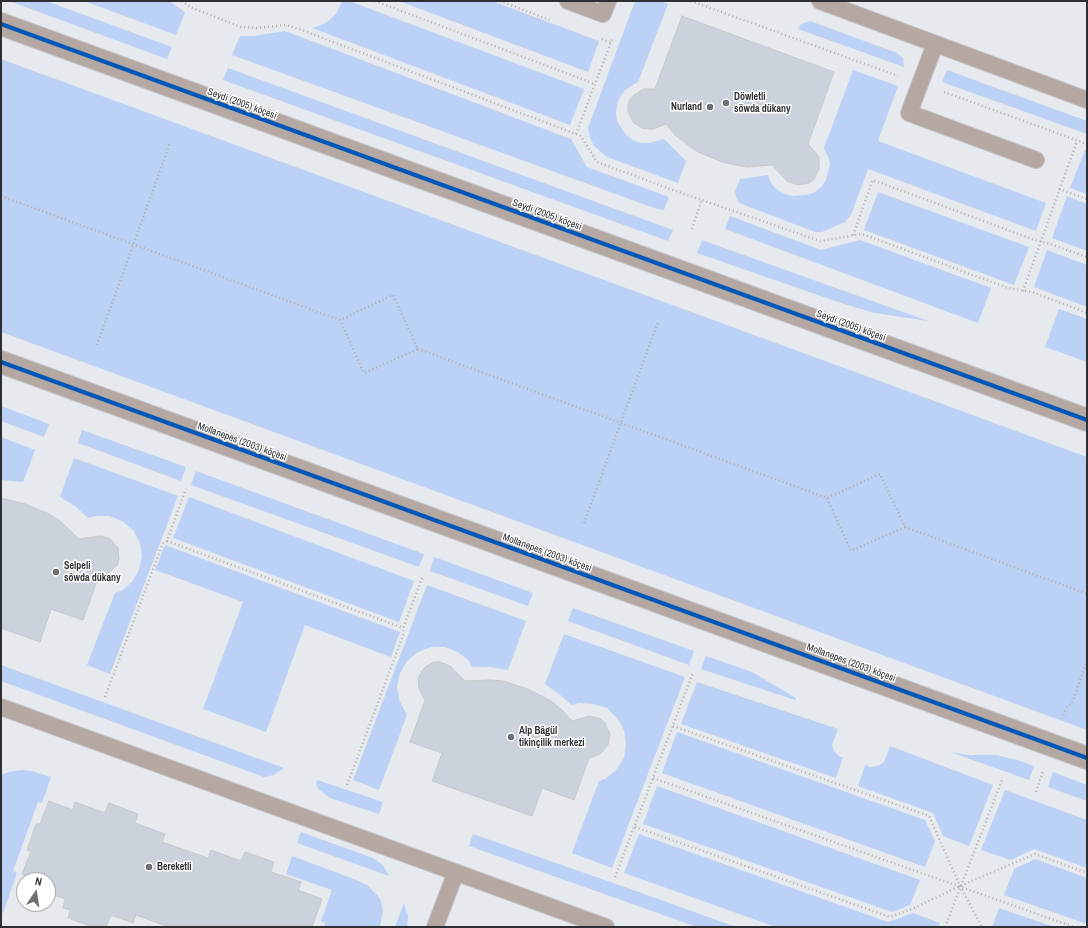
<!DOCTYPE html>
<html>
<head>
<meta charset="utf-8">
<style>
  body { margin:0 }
  #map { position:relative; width:1088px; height:928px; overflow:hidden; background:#e6e9ed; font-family:"Archivo Narrow",sans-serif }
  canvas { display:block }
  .frame { position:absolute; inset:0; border:2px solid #2d2f32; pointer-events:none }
  .north { position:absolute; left:16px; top:872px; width:40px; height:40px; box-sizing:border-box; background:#fff; border:1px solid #abacad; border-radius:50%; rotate:13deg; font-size:11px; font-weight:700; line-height:16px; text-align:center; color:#2d2f32 }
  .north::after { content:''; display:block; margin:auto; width:14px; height:18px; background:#6e7073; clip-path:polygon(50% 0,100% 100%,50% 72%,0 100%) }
</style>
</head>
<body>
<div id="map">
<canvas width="1088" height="928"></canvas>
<div class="frame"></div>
<div class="north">N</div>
</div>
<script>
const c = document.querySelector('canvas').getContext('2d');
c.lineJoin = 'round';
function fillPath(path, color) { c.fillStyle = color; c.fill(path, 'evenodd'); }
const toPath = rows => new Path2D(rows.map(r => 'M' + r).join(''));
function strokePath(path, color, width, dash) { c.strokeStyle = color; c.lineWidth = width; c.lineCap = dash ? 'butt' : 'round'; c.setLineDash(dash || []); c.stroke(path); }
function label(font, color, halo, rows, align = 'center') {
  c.font = font + ' "Archivo Narrow",sans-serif'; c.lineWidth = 3; c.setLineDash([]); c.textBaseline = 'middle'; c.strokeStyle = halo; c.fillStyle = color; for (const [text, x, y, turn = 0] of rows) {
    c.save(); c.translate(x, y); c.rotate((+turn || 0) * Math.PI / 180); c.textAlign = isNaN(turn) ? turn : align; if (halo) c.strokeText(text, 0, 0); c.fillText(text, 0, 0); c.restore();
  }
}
fillPath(toPath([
  [9,1,46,1,172,47,167,59],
  [84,1,169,1,185,12,176,35],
  [342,1,349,1,584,89,570,125,312,28,321,25,330,20,337,12],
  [399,1,492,1,599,41,588,72],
  [635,1,661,1,668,4,638,82,625,90,620,97,617,105,616,113,617,121,626,135,633,140,641,143,649,143,664,139,686,161,678,183,607,157,594,146,590,138,588,128],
  [810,21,897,53,903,58,904,67,798,29,801,24],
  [285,31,571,139,587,167,669,197,665,207,664,210,657,209,232,55,240,36,254,36],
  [1,59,1087,457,1087,730,1,332],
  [228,68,673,230,668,241,223,80],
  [853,70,898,86,878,141,1046,203,1036,231,868,169,851,215,845,222,822,232,815,232,739,203,736,196,735,192,740,179,768,175,771,183,776,189,783,193,791,196,807,195,815,192,821,187,826,180,830,164,828,156,824,148],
  [947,70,1087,121,1087,134,942,82],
  [1085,150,1087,150,1087,194,1070,188],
  [878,192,1029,247,1014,285,864,230],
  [1067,196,1087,204,1087,251,1052,238],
  [730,216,821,250,860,240,991,288,978,323,725,229],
  [702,240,928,321,875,313,841,303,697,253],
  [1047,250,1087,265,1087,307,1034,287],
  [1059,309,1087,319,1087,362,1045,347],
  [1,406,49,424,44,437,1,421],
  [82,430,186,467,181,481,78,443],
  [1,437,35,450,23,482,1,480],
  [74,458,178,496,110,674,87,665,115,593,121,591,132,582,139,570,142,556,140,543,133,530,122,521,109,516,95,516,88,518,75,506,60,497],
  [196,471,424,554,419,567,191,485],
  [189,497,414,581,399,622,173,538],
  [165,545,400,632,391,657,305,625,266,732,203,709,243,602,155,570],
  [434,557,533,593,528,606,430,571],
  [427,585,526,621,508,670,490,667,472,667,469,661,458,652,445,647,431,647,418,652,407,661,400,673,397,686,399,700,407,715,379,790,353,780],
  [573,608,694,651,689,665,568,621],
  [564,634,685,677,612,868,572,853,599,781,605,779,616,770,624,758,626,744,624,730,617,718,607,708,593,704,579,703,572,705,559,694,545,684],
  [706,656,752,672,796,698,795,700,701,669],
  [1,665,284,768,274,775,264,777,1,681],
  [697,682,838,729,832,745,834,751,840,757,843,757,836,778,681,724],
  [677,732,925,820,935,841,925,867,662,773],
  [890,746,993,785,969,846,943,836,933,813,858,786,865,765,870,767,878,766,884,762],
  [950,752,969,755,996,755,1017,760,1034,766,1029,780],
  [22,770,32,771,51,777,42,803,38,802,13,871,17,873,3,913,1,912,1,775,9,772],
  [1053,772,1087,785,1087,801,1048,787],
  [317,780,383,802,379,814,330,798,318,789,316,784],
  [657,786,920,880,910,905,892,912,643,824],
  [1005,790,1087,820,1087,868,1034,849,1011,860,981,850],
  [301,832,373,858,383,865,389,876,297,843],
  [473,834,619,885,736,927,697,927,469,846],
  [639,834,888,922,913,913,940,923,938,927,776,927,624,873],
  [292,856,354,879,367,885,378,896,381,901,383,911,380,927,324,927,325,923,321,921,332,890,286,874],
  [1035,859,1087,878,1087,924,1004,895,1014,869],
  [404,903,408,916,407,927,395,927],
  [999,908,1054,927,992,927]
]), '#bcd1f6');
const building = toPath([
  [682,16,834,72,808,144,816,153,819,158,819,169,814,179,809,183,798,185,787,181,772,165,748,167,735,165,722,162,698,152,676,136,666,124,653,129,648,129,642,128,633,122,628,111,628,105,630,100,634,95,644,89,655,89,682,16],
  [1,498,25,504,49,514,60,521,79,539,100,536,105,537,110,539,118,548,119,559,117,565,109,573,98,578,83,620,51,609,40,642,1,628,1,498],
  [434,662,440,662,450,666,465,681,490,680,503,681,528,689,551,701,562,710,572,721,590,716,601,719,605,723,610,734,608,745,600,754,589,758,574,800,542,788,532,816,432,781,442,753,410,742,425,700,419,689,418,678,424,668,434,662],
  [49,801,73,810,75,802,105,813,109,803,138,814,135,823,165,834,162,842,208,858,211,850,241,861,245,852,274,862,271,872,301,882,298,890,322,899,312,927,169,927,136,915,133,923,111,915,106,927,93,927,68,918,70,910,63,908,65,899,48,893,48,880,38,880,22,874,31,851,27,850,36,824,40,824,49,801]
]);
fillPath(building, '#ccd2db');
strokePath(building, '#c6c8cb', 1);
const service = toPath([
  [568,1,603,14,608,1],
  [820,1,1087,100],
  [935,44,909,113,1036,160],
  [1,707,606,927],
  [435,927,456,872]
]);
const tertiary = toPath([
  [1,24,1087,420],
  [1,362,1087,758]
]);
strokePath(service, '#c2c4c7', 18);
strokePath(tertiary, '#c2c4c7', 24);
strokePath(toPath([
  [182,1,190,7,241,27,257,28,286,25,299,29,576,134,581,136,597,162,673,190,820,241,862,234,1008,288,1032,292,1087,313],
  [375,1,595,84],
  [500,1,552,21],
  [691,1,898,76],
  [602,39,611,43],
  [944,92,1087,144],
  [576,134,613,37],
  [1059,189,1087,199],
  [1,196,340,320,393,295,418,349,364,373,340,320],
  [692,229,702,199],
  [853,235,873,180,1032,239,1050,244,1087,257],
  [1023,291,1077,141],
  [97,345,170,143],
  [418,349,827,498,880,474,905,527,851,551,827,498],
  [584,523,658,322],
  [905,527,1087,594],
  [167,541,403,628],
  [105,697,163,543,167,541,186,489],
  [1062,719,1066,708,1072,703,1087,661],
  [673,726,929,816,960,886,982,927],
  [653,778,1074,927],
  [347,785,404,633,403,628,423,576],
  [1036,792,1043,771],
  [635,827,890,917,912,909,960,886,1035,854,1087,873],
  [615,877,693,673],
  [945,927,1002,780]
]), '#b3adab', 2.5, [1, 3]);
strokePath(service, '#b5a8a2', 16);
strokePath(tertiary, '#b5a8a2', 22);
strokePath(toPath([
  [1,24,1087,420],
  [1,362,1087,758]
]), '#0057b8', 4);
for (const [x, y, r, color] of [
  [726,103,4,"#6e7073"],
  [710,107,4,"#6e7073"],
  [56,572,4,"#6e7073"],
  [511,737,4,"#6e7073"],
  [149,867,4,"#6e7073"]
]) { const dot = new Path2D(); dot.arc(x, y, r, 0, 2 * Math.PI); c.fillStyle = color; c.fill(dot); strokePath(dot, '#fff', 1.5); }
label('bold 10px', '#2d2f32', '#fff', [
  ["Döwletli",734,97],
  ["söwda dükany",734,109],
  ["Nurland",702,107,"right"],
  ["Selpeli",64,566],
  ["söwda dükany",64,578],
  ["Alp Bägül",519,731],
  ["tikinçilik merkezi",519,743],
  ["Bereketli",157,867]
], 'left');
label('10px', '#2d2f32', '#fff', [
  ["Seýdi (2005) köçesi",242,104,20],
  ["Seýdi (2005) köçesi",547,215,20],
  ["Seýdi (2005) köçesi",851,326,20],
  ["Mollanepes (2003) köçesi",242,442,20],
  ["Mollanepes (2003) köçesi",547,553,20],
  ["Mollanepes (2003) köçesi",851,663,20]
]);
</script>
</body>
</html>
